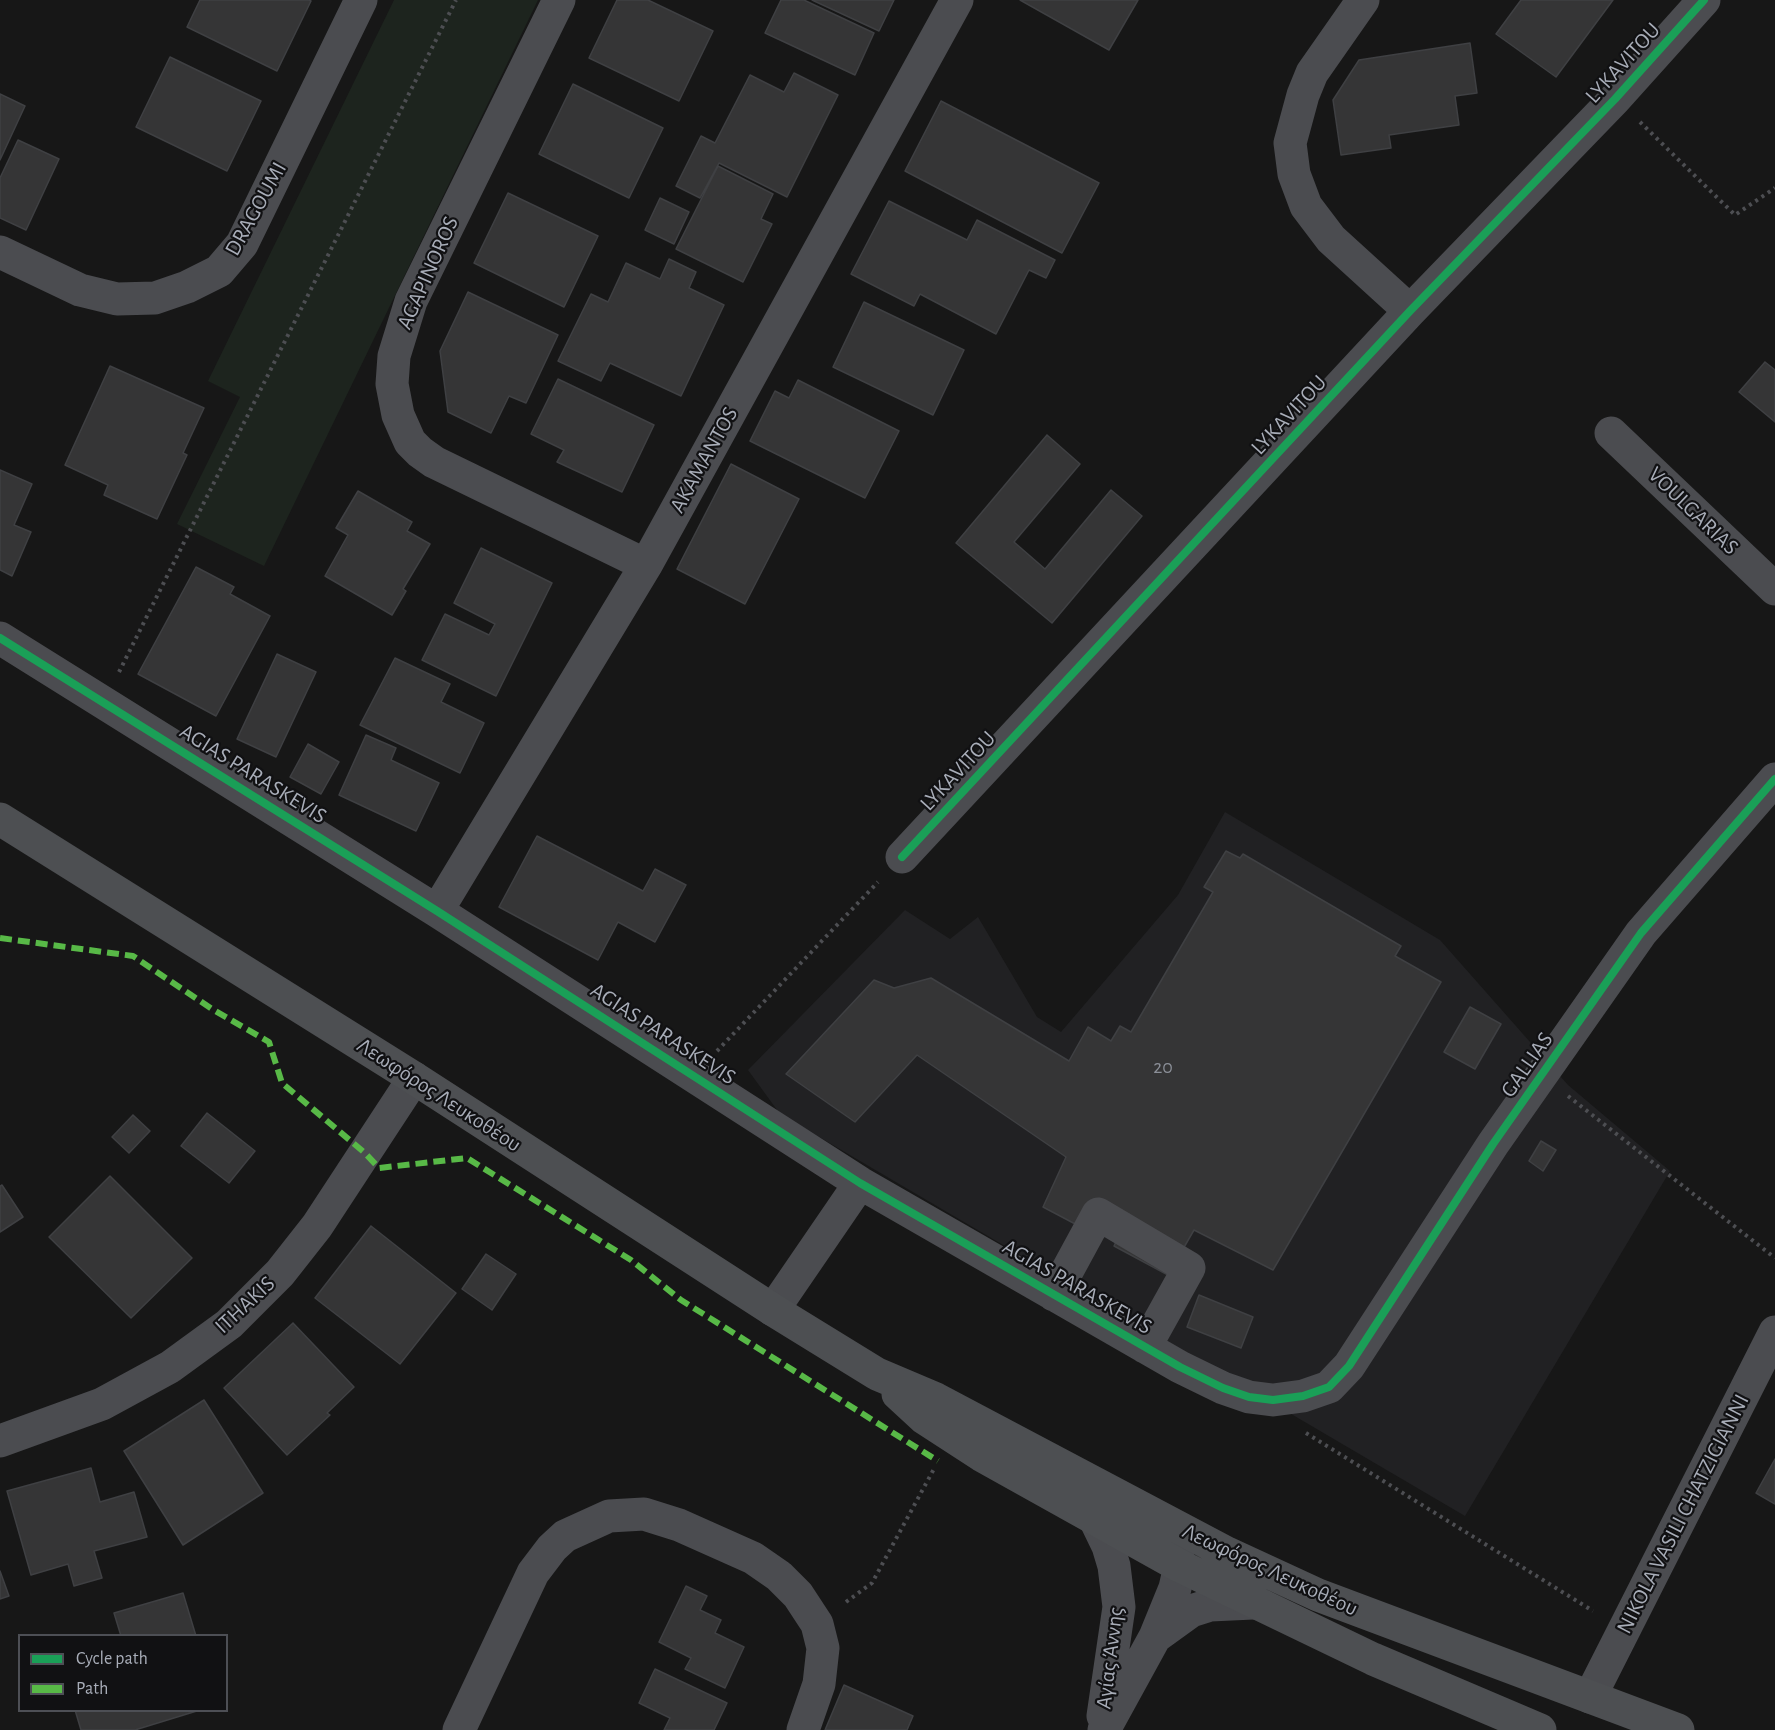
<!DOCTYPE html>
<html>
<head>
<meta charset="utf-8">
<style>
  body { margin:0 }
  #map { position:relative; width:1775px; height:1730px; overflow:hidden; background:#171717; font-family:"Alegreya Sans",sans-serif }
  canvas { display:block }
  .legend { position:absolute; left:18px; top:1634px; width:210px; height:78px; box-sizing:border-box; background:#111113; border:2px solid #4d4f55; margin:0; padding:8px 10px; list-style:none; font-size:18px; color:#a8adb8 }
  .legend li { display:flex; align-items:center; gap:12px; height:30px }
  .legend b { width:30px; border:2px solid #4d4f55 }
</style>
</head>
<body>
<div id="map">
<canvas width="1775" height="1730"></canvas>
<ul class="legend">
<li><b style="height:8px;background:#1a9f57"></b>Cycle path</li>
<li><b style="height:8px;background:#58b947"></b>Path</li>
</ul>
</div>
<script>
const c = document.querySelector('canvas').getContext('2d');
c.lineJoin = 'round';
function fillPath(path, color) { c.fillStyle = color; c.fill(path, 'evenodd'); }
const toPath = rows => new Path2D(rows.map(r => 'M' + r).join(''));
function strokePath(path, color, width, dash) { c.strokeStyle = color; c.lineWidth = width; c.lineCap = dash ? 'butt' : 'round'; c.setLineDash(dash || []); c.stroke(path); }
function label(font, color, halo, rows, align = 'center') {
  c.font = font + ' "Alegreya Sans",sans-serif'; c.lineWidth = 4.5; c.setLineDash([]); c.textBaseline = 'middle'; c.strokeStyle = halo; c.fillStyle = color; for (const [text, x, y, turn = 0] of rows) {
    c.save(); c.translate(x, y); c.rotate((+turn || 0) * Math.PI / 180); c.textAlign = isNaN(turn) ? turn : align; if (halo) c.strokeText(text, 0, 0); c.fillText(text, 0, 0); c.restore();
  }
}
fillPath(toPath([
  [1225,812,1440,940,1568,1085,1670,1171,1465,1516,780,1114,748,1070,905,910,950,939,978,917,1037,1017,1061,1032,1178,895]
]), '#212123');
fillPath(toPath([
  [394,0,538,0,264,566,177,524,240,397,208,381]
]), '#1d241e');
const building = toPath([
  [200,0,309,0,311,1,277,71,187,27,200,0],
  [617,0,648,0,713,31,679,101,589,58,617,0],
  [781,0,804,0,874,33,855,75,765,33,781,0],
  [812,0,894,0,879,31,812,0],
  [1020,0,1138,0,1109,50,1020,0],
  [1521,0,1613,0,1556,77,1496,34,1521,0],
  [1470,43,1477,93,1455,96,1459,125,1389,135,1391,148,1341,155,1333,100,1359,60,1470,43],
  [170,57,261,101,227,171,136,127,170,57],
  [794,73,838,95,787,197,719,163,700,198,676,186,701,136,715,143,750,75,784,92,794,73],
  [573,84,663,128,629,198,539,154,573,84],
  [0,94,25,106,0,160,0,94],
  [941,101,1099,183,1062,253,905,171,941,101],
  [18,140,59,159,26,230,0,218,0,178,18,140],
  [718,166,773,194,761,219,772,224,743,282,676,249,718,166],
  [508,193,598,236,564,307,474,263,508,193],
  [660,198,689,212,674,244,645,230,660,198],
  [889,201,967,240,977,220,1055,260,1046,278,1029,270,996,334,920,294,914,306,851,274,889,201],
  [669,259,696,272,689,288,724,305,681,396,610,363,601,381,558,361,591,294,608,302,626,263,660,279,669,259],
  [468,292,558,335,526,403,509,396,491,433,448,412,440,351,468,292],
  [864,302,964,350,933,415,833,367,864,302],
  [1765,362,1775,370,1775,422,1739,392,1765,362],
  [110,366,204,408,183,453,187,455,157,519,104,495,108,485,65,465,110,366],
  [558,379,654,425,622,492,557,462,564,450,531,434,558,379],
  [798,380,899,431,865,498,750,441,775,391,789,398,798,380],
  [1047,435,1080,464,1014,542,1045,569,1111,490,1142,516,1052,623,956,543,1047,435],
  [731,464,799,499,745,604,677,569,731,464],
  [0,470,32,484,14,525,31,532,12,576,0,570,0,470],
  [358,491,412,522,407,531,430,544,403,589,406,591,392,615,325,576,348,535,336,528,358,491],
  [481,548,552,583,496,696,422,660,445,614,489,635,495,624,454,603,481,548],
  [196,567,234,587,230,594,270,616,216,716,138,674,196,567],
  [277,654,316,672,276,757,237,739,277,654],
  [395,658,450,684,441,702,484,723,460,773,360,725,395,658],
  [366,735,396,748,391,760,439,783,416,831,339,795,366,735],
  [308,744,339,762,321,794,290,777,308,744],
  [537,836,643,891,655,869,686,885,655,942,618,922,598,960,499,907,537,836],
  [1226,851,1240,858,1243,854,1401,946,1395,956,1441,982,1273,1270,1194,1230,1168,1275,1114,1246,1129,1214,1079,1226,1043,1207,1066,1157,917,1055,855,1122,786,1074,874,980,894,988,931,978,1069,1061,1088,1027,1111,1041,1120,1026,1131,1032,1213,892,1204,887,1226,851],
  [1470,1007,1501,1024,1475,1069,1444,1052,1470,1007],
  [207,1113,255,1151,229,1183,181,1146,207,1113],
  [133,1115,150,1131,129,1153,112,1137,133,1115],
  [1541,1141,1556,1150,1543,1171,1529,1161,1541,1141],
  [110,1176,192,1258,131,1318,49,1237,110,1176],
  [2,1185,23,1217,0,1232,0,1186,2,1185],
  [371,1226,456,1293,400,1364,315,1298,371,1226],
  [486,1254,516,1274,492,1310,462,1289,486,1254],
  [1199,1295,1253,1317,1241,1348,1187,1327,1199,1295],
  [293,1323,354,1387,327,1413,330,1415,287,1455,224,1388,293,1323],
  [204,1400,263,1493,183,1545,124,1451,204,1400],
  [1775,1459,1775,1504,1756,1493,1775,1459],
  [91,1468,100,1502,134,1492,147,1537,94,1551,102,1578,74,1586,68,1564,31,1575,7,1491,91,1468],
  [0,1571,9,1596,0,1599,0,1571],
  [686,1586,707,1596,700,1610,721,1620,715,1633,744,1647,725,1688,685,1669,691,1658,659,1642,686,1586],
  [183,1593,196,1636,121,1636,114,1613,183,1593],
  [655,1669,727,1703,714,1730,664,1730,670,1718,639,1703,655,1669],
  [844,1685,913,1716,907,1730,825,1730,844,1685],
  [75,1710,200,1710,135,1730,81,1730,75,1710]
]);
fillPath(building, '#353536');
strokePath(building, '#3f4043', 1.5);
strokePath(toPath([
  [1640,122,1735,215,1775,188],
  [119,672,456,0],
  [717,1051,878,882],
  [1568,1096,1775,1258],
  [1306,1433,1593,1611],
  [846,1602,872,1583,935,1467]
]), '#4d4e52', 4, [3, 4.5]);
strokePath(toPath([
  [559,0,411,301,394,356,392,384,398,415,410,442,420,452,434,462,646,565],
  [1363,0,1312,73,1303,95,1290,143,1294,174,1306,206,1331,239,1410,311],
  [0,252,80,290,117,299,155,298,187,287,219,271,242,244,361,0],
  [1611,433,1775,589],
  [0,638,437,911,860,1183,1180,1367,1223,1388,1249,1397,1273,1400,1303,1396,1329,1387,1349,1366,1493,1144,1641,933,1775,779],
  [902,857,1410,311,1615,99,1704,0],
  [437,911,646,565,957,0],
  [1054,1295,1098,1214,1189,1268,1145,1347],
  [773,1310,860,1183],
  [0,1441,102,1404,170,1367,229,1324,280,1273,317,1226,414,1078],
  [1094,1517,1108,1546,1114,1566,1119,1607,1103,1716],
  [1155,1637,1191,1611,1210,1605,1253,1603],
  [1590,1697,1775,1332],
  [459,1730,533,1573,552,1548,565,1536,609,1516,644,1514,679,1525,753,1558,779,1576,798,1595,817,1624,823,1648,819,1684,803,1730],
  [1104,1730,1155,1637,1175,1588,1180,1566,1174,1541]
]), '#4b4c50', 33);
strokePath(toPath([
  [0,819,414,1078,773,1310,877,1374,936,1399,1227,1553,1318,1595,1678,1730],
  [898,1394,924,1418,981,1455,1180,1566,1373,1659,1540,1730]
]), '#4d4f52', 33);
strokePath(toPath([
  [0,938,133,956,212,1009,269,1042,282,1083,365,1153,379,1168,467,1158,631,1260,681,1300,938,1461]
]), '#58b947', 6, [12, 6]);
strokePath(toPath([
  [0,638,437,911,860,1183,1180,1367,1223,1388,1249,1397,1273,1400,1303,1396,1329,1387,1349,1366,1493,1144,1641,933,1775,779],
  [902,857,1410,311,1615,99,1704,0]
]), '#1a9f57', 8);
label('20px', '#8b8f98', null, [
  ["20",1163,1067]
]);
label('22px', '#a8adb8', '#111113', [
  ["LYKAVITOU",1623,63,-48],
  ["DRAGOUMI",256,209,-61],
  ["AGAPINOROS",428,273,-66],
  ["LYKAVITOU",1289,415,-47],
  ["AKAMANTOS",704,460,-61],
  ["VOULGARIAS",1693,511,44],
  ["LYKAVITOU",958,771,-47],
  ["AGIAS PARASKEVIS",253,774,32],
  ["AGIAS PARASKEVIS",663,1034,33],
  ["GALLIAS",1527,1065,-55],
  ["Λεωφόρος Λευκοθέου",439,1095,33],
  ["AGIAS PARASKEVIS",1077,1287,30],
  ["ITHAKIS",245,1305,-43],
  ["NIKOLA VASILI CHATZIGIANNI",1683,1514,-63],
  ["Λεωφόρος Λευκοθέου",1270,1570,25],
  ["Αγίας Άννης",1110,1658,-83]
]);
</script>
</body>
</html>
